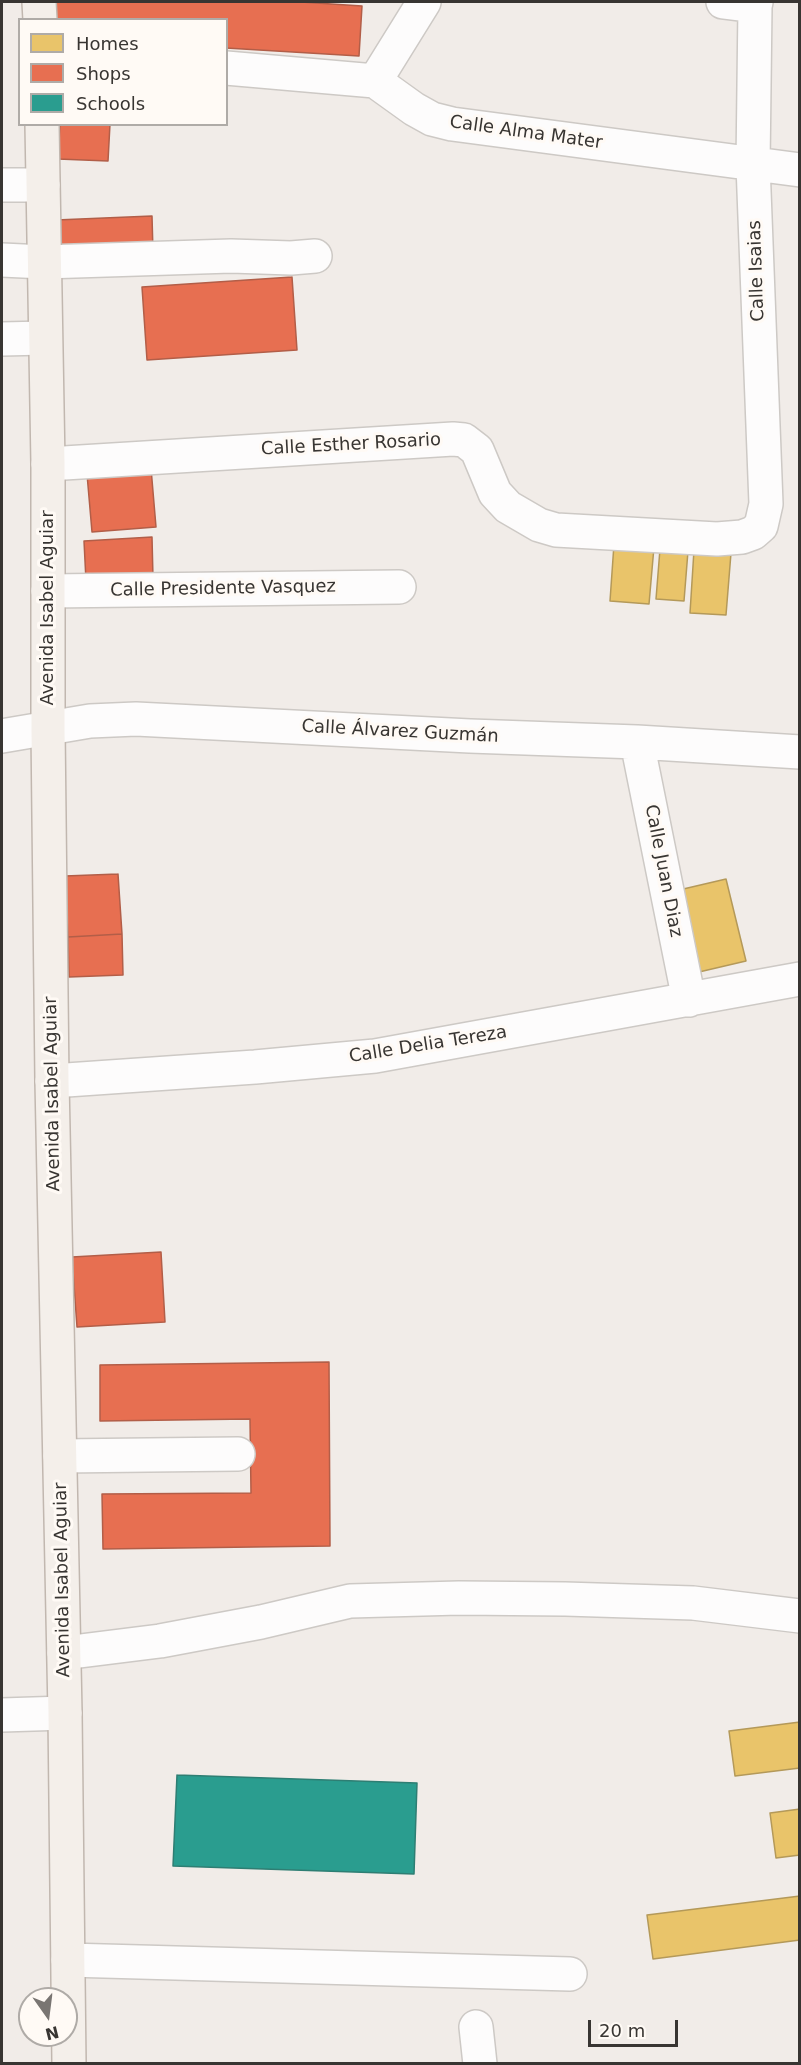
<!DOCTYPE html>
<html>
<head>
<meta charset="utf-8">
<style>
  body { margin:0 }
  #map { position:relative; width:801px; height:2065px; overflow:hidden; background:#f1ece8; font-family:"DejaVu Sans",sans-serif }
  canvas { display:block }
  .frame { position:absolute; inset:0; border:3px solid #383532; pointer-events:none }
  .legend { position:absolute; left:18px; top:18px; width:210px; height:108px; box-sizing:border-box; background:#fffaf5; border:2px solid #afaba7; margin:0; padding:8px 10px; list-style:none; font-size:18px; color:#383532 }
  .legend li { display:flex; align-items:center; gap:12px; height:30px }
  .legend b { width:30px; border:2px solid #afaba7 }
  .north { position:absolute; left:18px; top:1987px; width:60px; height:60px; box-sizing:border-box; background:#fffaf5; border:2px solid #afaba7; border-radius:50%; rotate:166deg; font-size:16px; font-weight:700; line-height:24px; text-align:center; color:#383532 }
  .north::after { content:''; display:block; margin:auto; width:21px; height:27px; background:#797572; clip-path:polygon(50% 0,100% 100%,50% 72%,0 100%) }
  .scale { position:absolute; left:588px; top:2020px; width:90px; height:27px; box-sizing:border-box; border:3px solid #383532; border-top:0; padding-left:8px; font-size:18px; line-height:21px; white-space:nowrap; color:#383532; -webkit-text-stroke:4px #fffaf5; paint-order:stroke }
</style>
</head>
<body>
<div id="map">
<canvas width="801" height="2065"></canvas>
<div class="frame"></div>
<ul class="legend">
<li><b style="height:16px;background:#e9c46a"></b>Homes</li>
<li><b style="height:16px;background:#e76f51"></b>Shops</li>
<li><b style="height:16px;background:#2a9d8f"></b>Schools</li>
</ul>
<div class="north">N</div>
<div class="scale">20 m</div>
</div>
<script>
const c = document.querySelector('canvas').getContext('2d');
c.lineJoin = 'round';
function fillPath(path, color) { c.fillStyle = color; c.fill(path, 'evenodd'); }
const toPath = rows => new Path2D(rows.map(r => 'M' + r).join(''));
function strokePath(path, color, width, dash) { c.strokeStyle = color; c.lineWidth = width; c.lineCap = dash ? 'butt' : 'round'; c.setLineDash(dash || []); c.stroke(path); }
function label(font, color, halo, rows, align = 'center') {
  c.font = font + ' "DejaVu Sans",sans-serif'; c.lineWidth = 6; c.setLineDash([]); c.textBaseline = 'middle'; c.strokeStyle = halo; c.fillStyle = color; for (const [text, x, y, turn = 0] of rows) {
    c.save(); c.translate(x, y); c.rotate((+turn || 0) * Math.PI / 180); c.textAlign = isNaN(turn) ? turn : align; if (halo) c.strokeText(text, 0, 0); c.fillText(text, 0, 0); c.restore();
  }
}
const homes = toPath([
  [614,544,654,547,649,604,610,601,614,544],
  [660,549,688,551,684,601,656,599,660,549],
  [694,550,731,553,726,615,690,613,694,550],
  [726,879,746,961,699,972,679,890,726,879],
  [800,1722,800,1768,735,1776,729,1731,800,1722],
  [800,1809,800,1855,776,1858,770,1813,800,1809],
  [800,1896,800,1940,653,1959,647,1915,800,1896]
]);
fillPath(homes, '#e9c46a');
strokePath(homes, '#b49959', 1.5);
const shops = toPath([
  [53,2,301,2,362,6,359,56,226,48,226,20,52,20,53,2],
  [60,124,110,124,108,161,58,159,60,124],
  [152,216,153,252,57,255,56,220,152,216],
  [292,277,297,350,147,360,142,287,292,277],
  [151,468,156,527,92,532,87,474,151,468],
  [152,537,153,578,86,581,84,541,152,537],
  [118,874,122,934,68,937,65,876,118,874],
  [122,934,123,975,69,977,68,937,122,934],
  [161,1252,165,1322,77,1327,72,1257,161,1252],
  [329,1362,330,1546,103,1549,102,1494,251,1493,250,1419,100,1421,100,1365,329,1362]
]);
fillPath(shops, '#e76f51');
strokePath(shops, '#b25e48', 1.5);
const schools = toPath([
  [177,1775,417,1783,414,1874,173,1866,177,1775]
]);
fillPath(schools, '#2a9d8f');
strokePath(schools, '#2e7e73', 1.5);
const minor = toPath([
  [723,2,755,6,756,2],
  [226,68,375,81,414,109,432,119,452,124,800,170],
  [375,81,424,2],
  [2,185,43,185],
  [2,260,44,262,231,256,291,258,315,256],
  [2,339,45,338],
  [48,464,453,439,464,440,477,450,495,493,508,507,539,525,556,530,717,539,742,537,753,533,761,526,766,504,753,165,755,6],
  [48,591,399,587],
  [2,736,90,721,136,719,470,736,637,742,800,752],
  [637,742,689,1000],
  [52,1081,255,1067,375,1056,800,979],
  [60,1456,238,1454],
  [64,1653,160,1641,261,1622,350,1601,459,1598,565,1599,693,1603,800,1616],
  [2,1715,65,1713],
  [68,1960,570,1974],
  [476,2027,480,2064]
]);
const major = toPath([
  [39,2,40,20],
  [42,124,48,464,48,729,52,1081,65,1713,69,2064]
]);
strokePath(minor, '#cdc9c5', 36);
strokePath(major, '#c1b7af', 36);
strokePath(minor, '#fdfcfc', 33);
strokePath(major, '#f4efea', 33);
label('18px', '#383532', '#fffaf5', [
  ["Calle Alma Mater",526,133,8],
  ["Calle Isaias",757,271,-92],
  ["Calle Esther Rosario",351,445,-3],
  ["Calle Presidente Vasquez",223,589,-1],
  ["Avenida Isabel Aguiar",48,608,-90],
  ["Calle Álvarez Guzmán",400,732,3],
  ["Calle Juan Diaz",663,871,79],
  ["Calle Delia Tereza",428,1045,-9],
  ["Avenida Isabel Aguiar",53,1094,-91],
  ["Avenida Isabel Aguiar",63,1580,-91]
]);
</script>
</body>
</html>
